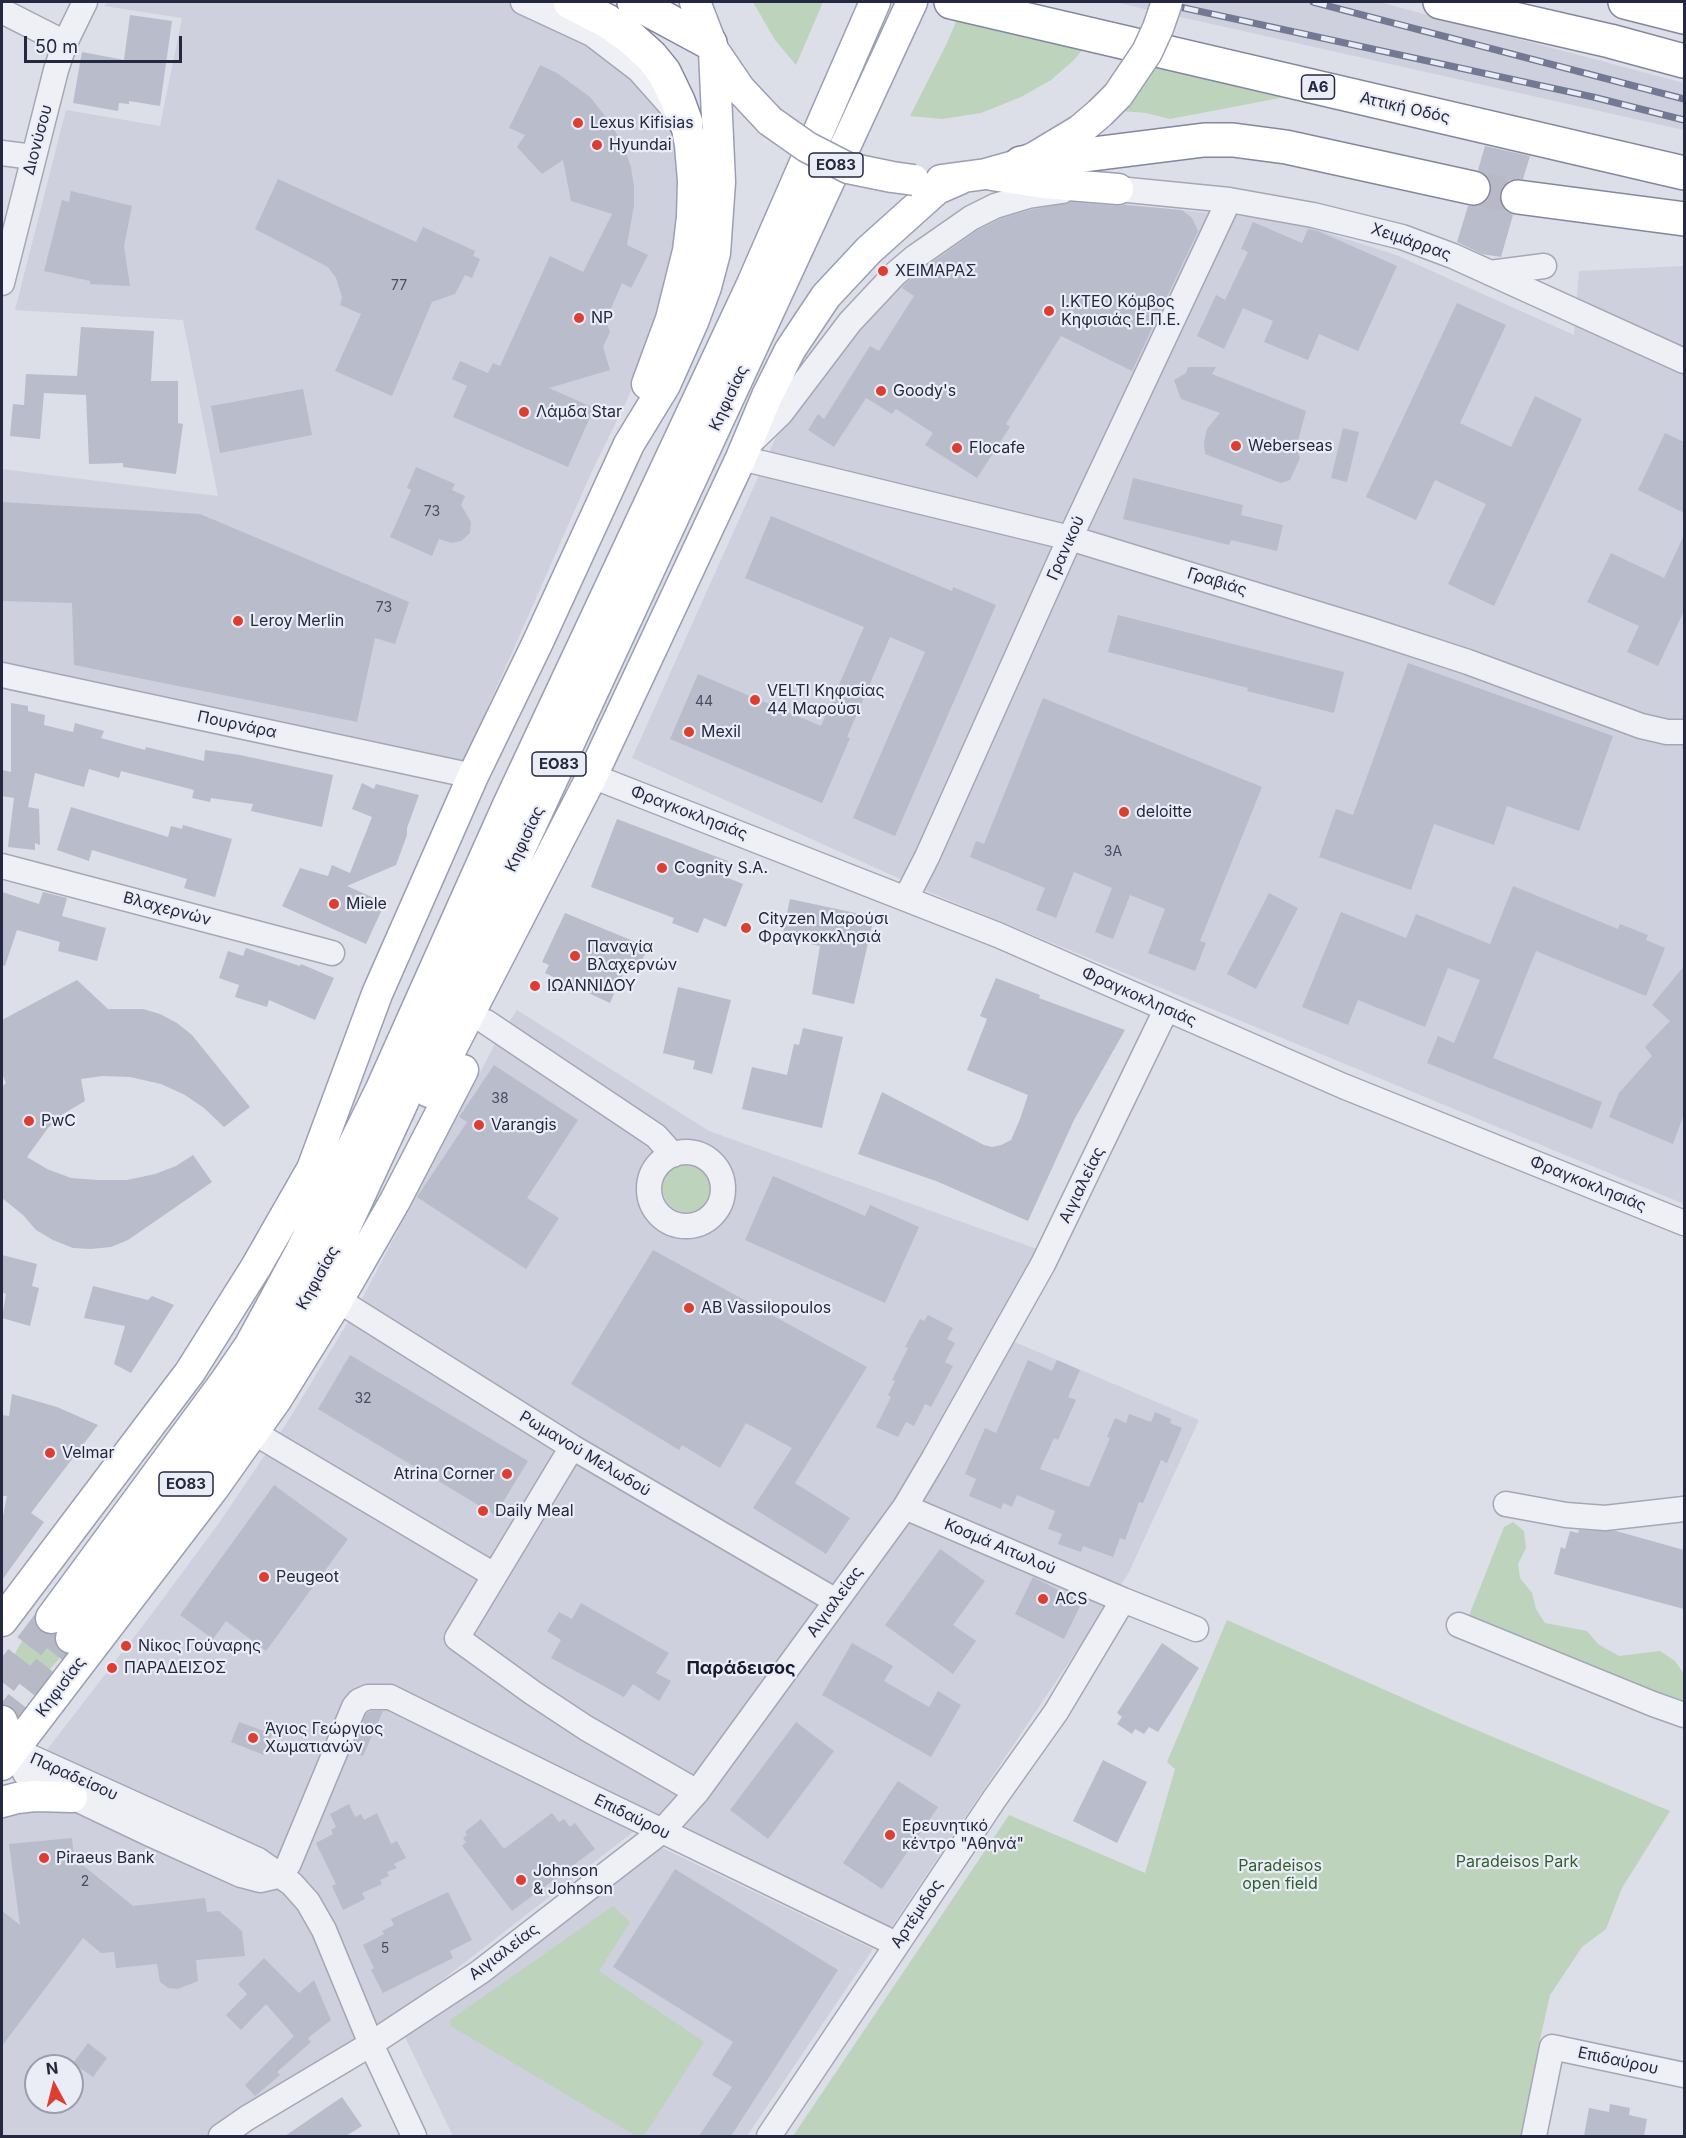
<!DOCTYPE html>
<html>
<head>
<meta charset="utf-8">
<style>
  body { margin:0 }
  #map { position:relative; width:1686px; height:2138px; overflow:hidden; background:#dcdee8; font-family:Inter,sans-serif }
  canvas { display:block }
  .frame { position:absolute; inset:0; border:3px solid #242840; pointer-events:none }
  .north { position:absolute; left:24px; top:2054px; width:60px; height:60px; box-sizing:border-box; background:#ebedf6; border:2px solid #9b9ead; border-radius:50%; rotate:353deg; font-size:16px; font-weight:700; line-height:24px; text-align:center; color:#242840 }
  .north::after { content:''; display:block; margin:auto; width:21px; height:27px; background:#dc3e32; clip-path:polygon(50% 0,100% 100%,50% 72%,0 100%) }
  .scale { position:absolute; left:24px; top:36px; width:158px; height:27px; box-sizing:border-box; border:3px solid #242840; border-top:0; padding-left:8px; font-size:18px; line-height:21px; white-space:nowrap; color:#242840; -webkit-text-stroke:4px #ebedf6; paint-order:stroke }
</style>
</head>
<body>
<div id="map">
<canvas width="1686" height="2138"></canvas>
<div class="frame"></div>
<div class="north">N</div>
<div class="scale">50 m</div>
</div>
<script>
const c = document.querySelector('canvas').getContext('2d');
c.lineJoin = 'round';
function fillPath(path, color) { c.fillStyle = color; c.fill(path, 'evenodd'); }
const toPath = rows => new Path2D(rows.map(r => 'M' + r).join(''));
function strokePath(path, color, width, dash) { c.strokeStyle = color; c.lineWidth = width; c.lineCap = dash ? 'butt' : 'round'; c.setLineDash(dash || []); c.stroke(path); }
function label(font, color, halo, rows, align = 'center') {
  c.font = font + ' Inter,sans-serif'; c.lineWidth = 4.5; c.setLineDash([]); c.textBaseline = 'middle'; c.strokeStyle = halo; c.fillStyle = color; for (const [text, x, y, turn = 0] of rows) {
    c.save(); c.translate(x, y); c.rotate((+turn || 0) * Math.PI / 180); c.textAlign = isNaN(turn) ? turn : align; if (halo) c.strokeText(text, 0, 0); c.fillText(text, 0, 0); c.restore();
  }
}
fillPath(toPath([
  [108,2,516,2,547,15,657,92,680,144,687,193,670,288,628,398,592,471,462,766,2,662,2,469,218,496,183,320,15,310,66,110,160,126,182,18,104,6],
  [1114,2,1379,2,1684,83,1684,130],
  [1093,201,1268,219,1309,227,1396,255,1574,335,1579,271,1684,266,1684,1204,929,892,632,758,777,435,827,364,902,278,975,224,1035,204],
  [517,1010,709,1131,1037,1249,991,1332,1199,1420,1128,1574,890,1929,655,1815,357,2046,214,2136,2,2136,2,1808,151,1615,219,1523,288,1421,362,1299,495,1044],
  [36,2066,72,2066,72,2102,36,2102],
  [656,1845,873,1949,747,2136,453,2136,404,2035]
]), '#ced0dd');
fillPath(toPath([
  [753,2,823,2,796,65,775,40],
  [959,15,1087,44,1074,60,1051,80,1021,97,981,113,942,119,910,116,946,45],
  [1148,58,1285,97,1170,119,1146,113,1112,110],
  '663 1188a24 24 0 1 1 48 0a24 24 0 1 1-48 0Z',
  [1513,1522,1524,1531,1526,1548,1518,1564,1520,1578,1532,1593,1536,1609,1545,1623,1587,1631,1598,1644,1619,1656,1660,1651,1675,1661,1684,1674,1684,1706,1468,1618,1504,1527],
  [1227,1620,1455,1721,1670,1811,1622,1888,1606,1929,1582,1947,1550,1995,1538,2048,1526,2136,793,2136,1009,1815,1145,1873,1175,1769,1167,1762],
  [31,1629,64,1653,31,1691,6,1672,19,1646],
  [613,1906,630,1922,599,1971,704,2042,644,2136,636,2136,451,2026,450,2020]
]), '#bdd3bc');
fillPath(toPath([
  [130,15,172,21,160,106,129,101,129,104,119,103,118,111,73,103,82,52,124,60],
  [540,65,557,73,590,97,610,122,623,145,631,167,634,187,634,205,627,245,648,255,631,288,622,283,606,320,610,332,603,347,610,370,549,388,594,408,568,467,453,417,467,386,452,379,460,361,488,373,493,363,500,366,550,256,583,272,612,214,571,201,563,160,542,174,517,147,525,135,509,128],
  [1485,146,1530,156,1523,179,1510,180,1503,186,1500,194,1501,205,1506,211,1513,215,1501,257,1482,254,1457,242,1468,206,1479,206,1486,201,1491,193,1491,182,1486,175,1478,170],
  [278,179,416,242,423,227,475,251,473,256,480,259,472,278,465,275,455,294,432,302,392,396,335,371,361,314,340,305,342,297,336,278,328,267,255,229],
  [71,191,132,206,124,246,130,286,90,284,90,281,44,271,62,200,69,202],
  [1070,202,1117,206,1125,205,1182,210,1192,218,1198,231,1132,371,1061,336,1006,424,1010,427,977,478,925,445,933,433,896,409,892,414,866,398,834,447,808,430,818,414,824,419,870,346,879,351,914,296,902,288,905,284,924,268,978,230,1000,219,1031,210],
  [1253,222,1302,243,1308,229,1318,231,1397,266,1358,351,1319,334,1308,360,1264,342,1273,321,1243,308,1224,349,1197,336,1216,295,1225,300,1248,252,1241,249],
  [1457,303,1506,325,1460,423,1511,447,1535,396,1582,419,1494,606,1448,584,1486,504,1435,480,1416,520,1366,497],
  [81,327,154,331,151,381,178,381,178,423,183,424,176,474,123,467,123,463,89,464,86,395,44,393,40,439,10,436,13,404,24,405,26,374,77,376],
  [1188,367,1216,367,1212,374,1306,411,1296,448,1300,458,1290,480,1281,483,1205,454,1204,442,1207,429,1220,413,1181,399,1174,380,1186,373],
  [303,389,312,435,220,453,211,406],
  [1343,428,1359,432,1347,482,1331,478],
  [1665,433,1684,442,1684,513,1638,490],
  [416,467,455,484,452,490,465,496,461,505,471,522,470,533,461,541,451,543,439,539,432,556,390,537,411,490,407,488],
  [1133,478,1243,505,1241,515,1283,525,1277,551,1231,540,1229,545,1123,519],
  [2,502,200,514,409,602,395,644,375,638,357,722,74,665,72,603,2,601],
  [771,516,952,591,953,587,996,605,895,836,853,818,925,652,890,637,847,737,850,738,822,803,670,739,698,674,821,726,864,627,745,578],
  [1684,535,1684,611,1658,666,1627,652,1639,626,1587,602,1611,553,1664,578],
  [1118,615,1344,672,1334,713,1247,691,1248,688,1108,652],
  [1408,663,1613,736,1579,831,1507,806,1494,845,1434,824,1411,890,1319,857,1336,809,1353,815],
  [1043,698,1262,787,1200,941,1206,943,1195,971,1148,953,1165,909,1130,895,1113,939,1095,932,1112,888,1074,872,1056,918,1036,910,1045,888,970,857,976,841,984,844],
  [11,703,28,706,28,711,45,715,44,725,73,732,75,723,104,731,101,738,145,750,146,747,204,761,205,750,240,755,333,775,322,827,251,811,253,804,211,798,210,802,192,798,194,790,121,771,119,778,89,769,84,787,35,773,28,807,39,809,40,845,35,843,35,850,8,847,14,798,2,796,2,770,11,772],
  [362,783,374,789,376,784,419,795,407,828,407,835,396,865,347,886,385,903,366,944,282,906,300,868,328,876,332,865,350,873,372,817,352,809],
  [71,807,168,837,171,826,182,829,183,825,232,839,215,897,184,888,187,879,92,850,89,861,57,850],
  [617,819,728,861,723,876,743,884,726,927,704,918,698,933,672,923,674,918,591,887],
  [1513,886,1618,929,1620,924,1648,935,1646,940,1665,948,1646,996,1536,951,1493,1058,1602,1102,1592,1129,1427,1063,1438,1036,1454,1043,1480,980,1448,968,1425,1027,1358,1000,1348,1025,1302,1007,1341,912,1406,938,1416,914,1490,944],
  [2,892,39,904,43,892,67,898,62,916,106,928,97,961,58,951,60,942,17,930,5,966,2,965],
  [1269,893,1298,908,1256,989,1227,974],
  [790,899,874,917,854,1004,812,994,820,946,782,938],
  [565,913,648,947,638,969,627,965,610,1003,545,973,549,965,542,962],
  [246,948,300,966,301,964,334,978,315,1020,269,1000,267,1007,235,997,239,985,219,978,228,951,243,956],
  [1684,966,1684,1114,1673,1144,1609,1117,1619,1093,1652,1056,1645,1047,1670,1021,1652,1005],
  [996,978,1040,995,1039,998,1125,1030,1074,1120,1028,1221,936,1181,858,1154,882,1092,984,1145,992,1147,1001,1145,1011,1140,1020,1119,1028,1095,967,1070,987,1019,980,1016],
  [77,980,108,1009,143,1009,160,1014,177,1023,192,1035,250,1107,224,1127,204,1108,185,1095,161,1084,130,1077,102,1076,81,1079,85,1101,63,1114,48,1128,27,1157,47,1169,71,1178,97,1180,127,1180,155,1174,176,1166,193,1155,212,1182,128,1240,111,1247,91,1249,73,1248,53,1240,36,1230,23,1215,2,1198,2,1087,6,1083,2,1074,2,1020],
  [678,987,731,1000,712,1074,693,1069,695,1061,663,1053],
  [803,1028,843,1037,822,1128,742,1109,752,1067,787,1075,794,1044,799,1045],
  [494,1065,578,1120,527,1198,559,1218,526,1269,417,1197,467,1122,459,1117],
  [773,1176,865,1216,870,1205,919,1227,885,1303,745,1240],
  [653,1250,867,1367,795,1483,850,1518,826,1554,753,1508,792,1448,746,1423,720,1468,682,1445,679,1450,571,1384],
  [2,1255,37,1264,32,1286,39,1288,30,1326,2,1318,6,1294,2,1292],
  [93,1286,148,1300,152,1296,174,1305,131,1373,114,1364,125,1326,84,1318],
  [928,1315,953,1328,947,1339,955,1343,945,1362,953,1366,931,1407,925,1404,914,1426,906,1422,898,1437,876,1427,891,1397,888,1395,895,1381,892,1380,908,1348,905,1347,920,1319,924,1321],
  [350,1355,528,1461,495,1515,318,1409],
  [1028,1360,1052,1371,1057,1360,1080,1370,1068,1397,1076,1400,1058,1440,1054,1438,1040,1469,1089,1487,1110,1438,1107,1437,1115,1418,1126,1423,1129,1414,1151,1422,1155,1412,1171,1419,1170,1423,1182,1428,1167,1463,1161,1460,1143,1503,1139,1502,1125,1540,1120,1538,1113,1557,1083,1546,1081,1552,1058,1544,1062,1534,1048,1529,1055,1511,1017,1495,1012,1507,1003,1503,1001,1509,969,1496,976,1479,965,1474,985,1428,996,1433],
  [12,1394,57,1407,98,1425,31,1513,44,1522,2,1580,2,1521,7,1496,2,1496,2,1415,9,1416],
  [274,1485,348,1539,266,1651,226,1621,213,1639,180,1615],
  [1579,1530,1616,1531,1684,1550,1684,1609,1554,1574,1561,1547,1565,1549,1570,1531,1578,1533],
  [940,1549,985,1581,953,1625,976,1641,953,1674,885,1625],
  [1033,1577,1082,1602,1064,1639,1015,1614],
  [581,1603,669,1653,656,1673,671,1681,659,1701,633,1684,624,1697,551,1658,561,1640,547,1631,559,1612,572,1619],
  [852,1643,893,1666,884,1681,929,1707,938,1691,961,1705,931,1757,822,1695],
  [1162,1643,1199,1668,1158,1732,1149,1727,1144,1734,1135,1729,1132,1734,1117,1724,1122,1717,1117,1713],
  [371,1711,383,1711,363,1756,351,1751,366,1714],
  [239,1722,272,1734,264,1755,231,1742],
  [796,1722,834,1751,768,1839,730,1810],
  [1103,1760,1147,1782,1117,1843,1073,1821],
  [898,1781,938,1807,882,1889,843,1863],
  [349,1804,355,1817,361,1814,364,1820,377,1813,391,1844,397,1841,406,1858,394,1864,397,1868,387,1872,389,1876,380,1880,382,1884,362,1893,365,1899,343,1910,332,1886,336,1884,316,1843,333,1834,331,1830,336,1827,330,1814],
  [552,1813,559,1822,564,1819,570,1827,575,1823,595,1849,512,1911,462,1846,466,1842,463,1838,467,1835,465,1832,481,1819,504,1849],
  [72,1838,74,1858,133,1906,205,1898,207,1912,219,1911,242,1931,245,1956,196,1960,198,1981,178,1989,168,1988,160,1982,157,1964,116,1968,114,1952,101,1953,83,1938,2,2046,2,1911,20,1925,9,1844],
  [675,1869,838,1970,731,2136,699,2136,732,2087,712,2075,733,2042,613,1967],
  [448,1892,472,1940,450,1951,453,1958,383,1993,371,1970,374,1968,363,1945,384,1934,382,1931,394,1925,391,1919],
  [264,1958,299,1993,314,1980,331,2020,308,2038,311,2042,277,2072,280,2075,255,2096,245,2085,294,2036,266,2004,241,2030,226,2015,247,1994,238,1984],
  [88,2043,107,2058,93,2077,73,2063],
  [342,2097,362,2126,346,2136,285,2136],
  [1610,2104,1630,2108,1629,2115,1647,2119,1644,2136,1584,2136,1589,2108,1609,2112]
]), '#b9bccb');
strokePath(toPath([
  [2,1682,51,1618],
  [2,1727,71,1638]
]), '#b7bac6', 30, [30, 15]);
strokePath(toPath([
  [1473,188,1518,197]
]), '#b7bac6', 33, [33, 16]);
const minor = toPath([
  [523,2,592,34,639,70,671,106],
  [2,11,65,43],
  [2,153,33,157],
  [1100,190,1118,189,1229,200,1313,215,1402,237,1453,256,1684,361],
  [1490,273,1544,266],
  [2,283,56,70,65,43,85,2],
  [751,442,781,413,850,322,895,274,915,257,971,218,995,206,1028,196,1062,191],
  [741,458,1070,538,1370,630,1468,662,1641,726,1667,732,1684,732],
  [2,675,473,776],
  [592,776,998,935,1343,1086,1684,1223],
  [2,866,332,953],
  [906,898,927,857,1070,538,1229,200],
  [486,1022,656,1136,673,1155],
  '649 1189a37 37 0 1 1 74 0a37 37 0 1 1-74 0Z',
  [338,1300,572,1447,836,1601],
  [253,1432,494,1575],
  [572,1447,457,1638,533,1693,586,1728,697,1792],
  [1506,1504,1566,1515,1605,1518,1684,1509],
  [905,1507,1123,1600,1196,1629],
  [1459,1625,1653,1704,1684,1715],
  [13,1749,258,1860,292,1884,308,1902,324,1930,371,2044,414,2136],
  [13,1749,26,1775,150,1834,241,1875,260,1880,282,1875],
  [282,1875,289,1863,354,1707,359,1701,368,1697,390,1697,594,1798,896,1944],
  [221,2136,247,2118,371,2044,480,1972,662,1831,697,1792,905,1507,934,1458,1043,1264,1166,1010],
  [769,2136,995,1798,1056,1712,1123,1600],
  [1534,2136,1552,2047,1684,2075]
]);
const major = toPath([
  [695,2,714,51,740,89,770,121],
  [992,175,1043,183,1118,189],
  [941,180,986,174,1011,167,1035,157,1080,130,1100,113],
  [647,384,671,319,688,251,692,217,693,181,690,145,686,123],
  [429,1092,592,776,741,458,767,396,790,350,826,296,869,250,937,189,960,179],
  [51,1618,224,1383,250,1345,300,1253,380,1091,507,807,752,284,875,2],
  [2,1621,190,1372,256,1267,312,1169,377,994,473,776,537,644,629,444,665,385,693,322,706,287,715,253,720,182,714,51],
  [71,1638,245,1403,273,1361,343,1232,912,2],
  [2,1721,13,1749],
  [2,1765,213,1489,276,1400,338,1300,395,1201,463,1070],
  [2,1802,17,1798,35,1796,72,1797]
]);
const highway = toPath([
  [570,2,607,21,630,37,651,56,664,72,678,101,686,123],
  [634,2,710,43],
  [951,2,1684,173],
  [1440,2,1610,41,1684,61],
  [1625,2,1684,17],
  [1021,163,1204,140,1233,140,1286,147,1473,188],
  [1518,197,1684,219]
]);
strokePath(minor, '#a5a7b6', 27);
strokePath(major, '#9a9fb5', 33);
strokePath(highway, '#8287a0', 36);
strokePath(minor, '#eff0f6', 24);
strokePath(major, '#fff', 30);
strokePath(highway, '#fff', 33);
const rail = toPath([
  [1157,2,1593,97,1684,120],
  [1313,2,1684,99]
]);
strokePath(rail, '#747993', 7);
strokePath(rail, '#ebedf6', 4.5, [14]);
const majorBridge = toPath([
  [1100,113,1118,95,1147,52,1158,28,1167,2],
  [770,121,807,147,848,168,892,177,914,180]
]);
strokePath(majorBridge, '#9a9fb5', 33, []);
strokePath(majorBridge, '#fff', 30);
for (const [x, y, r, color] of [
  [578,123,6,"#dc3e32"],
  [597,145,6,"#dc3e32"],
  [883,271,6,"#dc3e32"],
  [1049,311,6,"#dc3e32"],
  [579,318,6,"#dc3e32"],
  [881,391,6,"#dc3e32"],
  [524,412,6,"#dc3e32"],
  [1236,446,6,"#dc3e32"],
  [957,448,6,"#dc3e32"],
  [238,621,6,"#dc3e32"],
  [755,700,6,"#dc3e32"],
  [689,732,6,"#dc3e32"],
  [1124,812,6,"#dc3e32"],
  [662,868,6,"#dc3e32"],
  [334,904,6,"#dc3e32"],
  [746,928,6,"#dc3e32"],
  [575,956,6,"#dc3e32"],
  [535,986,6,"#dc3e32"],
  [29,1121,6,"#dc3e32"],
  [479,1125,6,"#dc3e32"],
  [689,1308,6,"#dc3e32"],
  [50,1453,6,"#dc3e32"],
  [507,1474,6,"#dc3e32"],
  [483,1511,6,"#dc3e32"],
  [264,1577,6,"#dc3e32"],
  [1043,1599,6,"#dc3e32"],
  [126,1646,6,"#dc3e32"],
  [112,1668,6,"#dc3e32"],
  [253,1738,6,"#dc3e32"],
  [890,1835,6,"#dc3e32"],
  [44,1858,6,"#dc3e32"],
  [521,1880,6,"#dc3e32"]
]) { const dot = new Path2D(); dot.arc(x, y, r, 0, 2 * Math.PI); c.fillStyle = color; c.fill(dot); strokePath(dot, '#ebedf6', 2); }
label('14px', '#494d63', null, [
  ["77",399,286],
  ["73",432,512],
  ["73",384,608],
  ["44",704,702],
  ["3Α",1113,852],
  ["38",500,1099],
  ["32",363,1399],
  ["2",85,1882],
  ["5",385,1949]
]);
for (const [x, y, w] of [
  [1318,87,33],
  [836,165,54],
  [559,764,54],
  [186,1484,54]
]) { const box = new Path2D(); box.roundRect(x - w / 2, y - 12, w, 24, 4.5); c.fillStyle = '#ebedf6'; c.fill(box); strokePath(box, '#242840', 1.5); }
label('bold 15px', '#242840', null, [
  ["Α6",1318,87],
  ["ΕΟ83",836,165],
  ["ΕΟ83",559,764],
  ["ΕΟ83",186,1484]
]);
label('16px', '#242840', '#ebedf6', [
  ["Αττική Οδός",1405,108,13],
  ["Διονύσου",38,140,-75],
  ["Χειμάρρας",1411,242,19],
  ["Κηφισίας",729,398,-65],
  ["Γρανικού",1066,548,-66],
  ["Γραβιάς",1217,582,17],
  ["Πουρνάρα",237,725,12],
  ["Φραγκοκλησιάς",689,813,21],
  ["Κηφισίας",525,839,-65],
  ["Βλαχερνών",167,909,15],
  ["Φραγκοκλησιάς",1139,997,24],
  ["Φραγκοκλησιάς",1588,1184,22],
  ["Αιγιαλείας",1082,1185,-64],
  ["Κηφισίας",318,1278,-61],
  ["Ρωμανού Μελωδού",585,1454,31],
  ["Κοσμά Αιτωλού",1000,1547,23],
  ["Αιγιαλείας",835,1602,-54],
  ["Κηφισίας",61,1687,-53],
  ["Παραδείσου",74,1777,24],
  ["Επιδαύρου",632,1817,26],
  ["Αρτέμιδος",917,1914,-56],
  ["Αιγιαλείας",504,1952,-37],
  ["Επιδαύρου",1618,2061,12]
]);
label('16px', '#242840', '#ebedf6', [
  ["Lexus Kifisias",590,123],
  ["Hyundai",609,145],
  ["ΧΕΙΜΑΡΑΣ",895,271],
  ["Ι.ΚΤΕΟ Κόμβος",1061,302],
  ["Κηφισιάς Ε.Π.Ε.",1061,320],
  ["NP",591,318],
  ["Goody's",893,391],
  ["Λάμδα Star",536,412],
  ["Weberseas",1248,446],
  ["Flocafe",969,448],
  ["Leroy Merlin",250,621],
  ["VELTI Κηφισίας",767,691],
  ["44 Μαρούσι",767,709],
  ["Mexil",701,732],
  ["deloitte",1136,812],
  ["Cognity S.A.",674,868],
  ["Miele",346,904],
  ["Cityzen Μαρούσι",758,919],
  ["Φραγκοκκλησιά",758,937],
  ["Παναγία",587,947],
  ["Βλαχερνών",587,965],
  ["ΙΩΑΝΝΙΔΟΥ",547,986],
  ["PwC",41,1121],
  ["Varangis",491,1125],
  ["AB Vassilopoulos",701,1308],
  ["Velmar",62,1453],
  ["Atrina Corner",495,1474,"right"],
  ["Daily Meal",495,1511],
  ["Peugeot",276,1577],
  ["ACS",1055,1599],
  ["Νίκος Γούναρης",138,1646],
  ["ΠΑΡΑΔΕΙΣΟΣ",124,1668],
  ["Άγιος Γεώργιος",265,1729],
  ["Χωματιανών",265,1747],
  ["Ερευνητικό",902,1826],
  ["κέντρο \"Αθηνά\"",902,1844],
  ["Piraeus Bank",56,1858],
  ["Johnson",533,1871],
  ["& Johnson",533,1889]
], 'left');
label('16px', '#305d31', '#ebedf6', [
  ["Paradeisos Park",1517,1862],
  ["Paradeisos",1280,1866],
  ["open field",1280,1884]
]);
label('bold 18px', '#171a30', '#ebedf6', [
  ["Παράδεισος",741,1669]
]);
</script>
</body>
</html>
